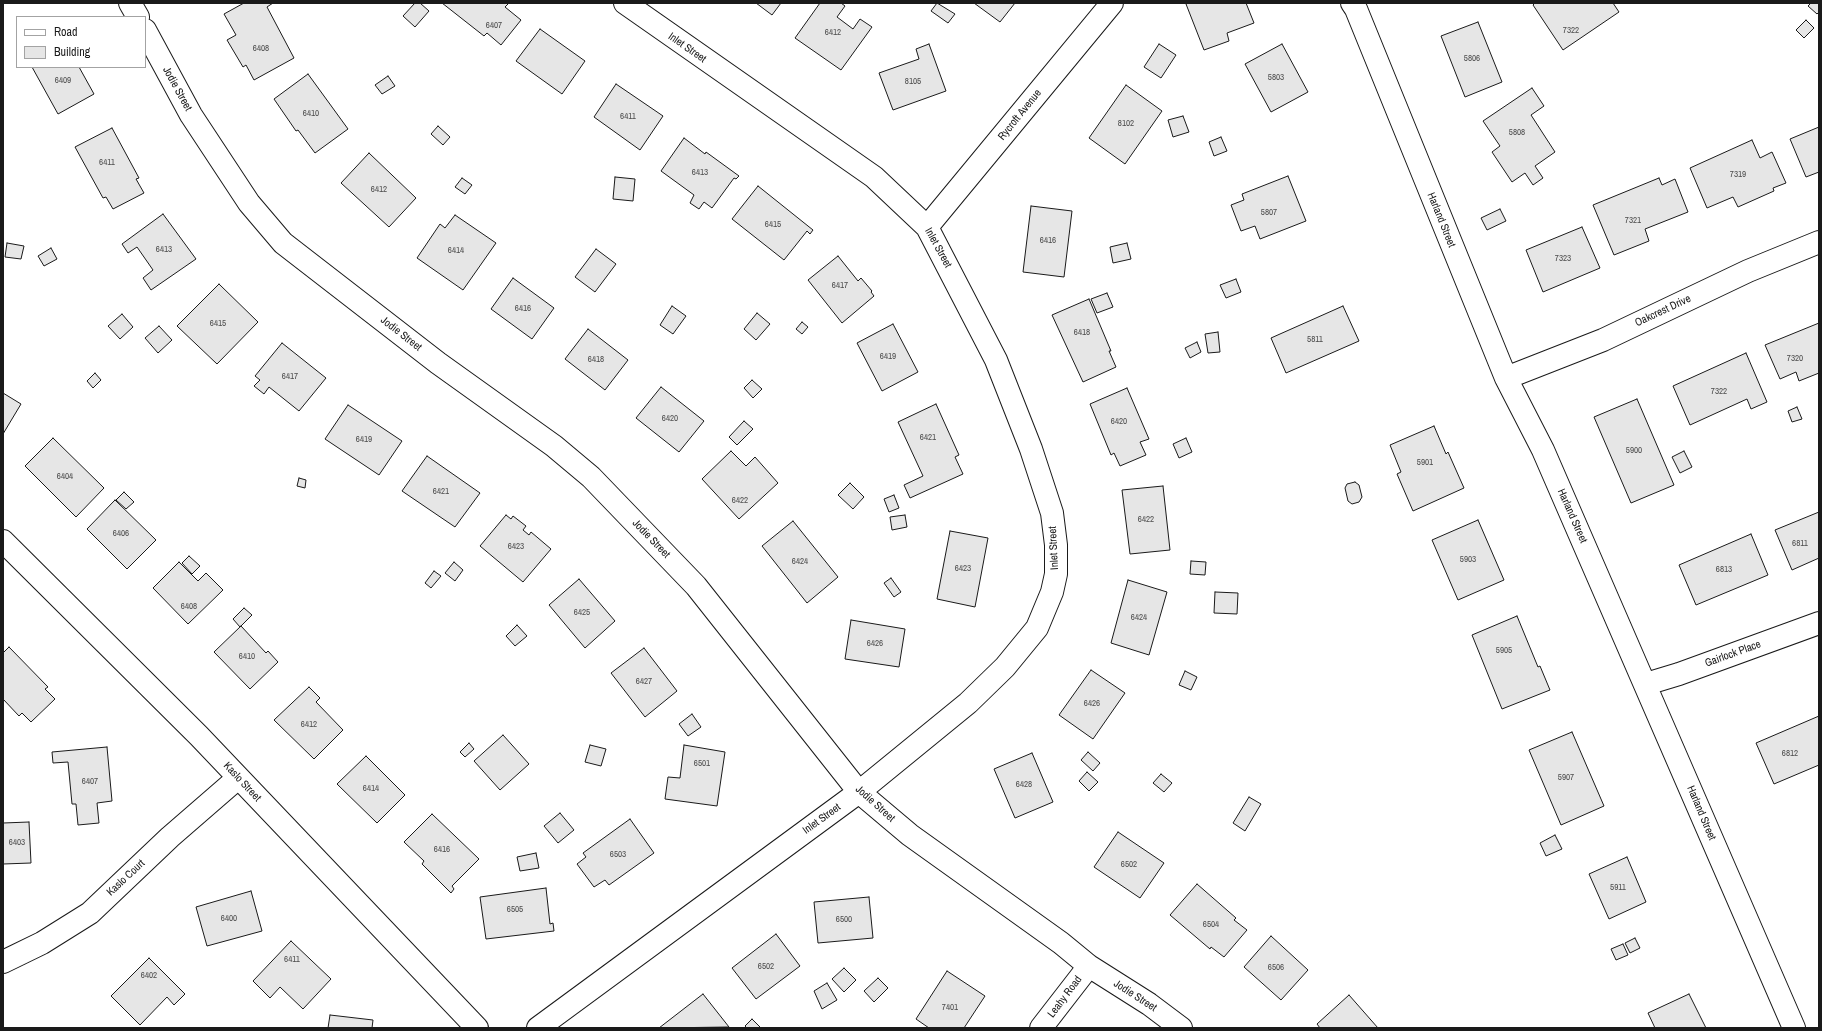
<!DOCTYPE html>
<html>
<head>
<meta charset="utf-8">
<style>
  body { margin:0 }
  #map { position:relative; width:1822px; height:1031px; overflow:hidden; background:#fff; font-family:"Archivo Narrow",sans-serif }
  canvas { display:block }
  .frame { position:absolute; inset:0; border:4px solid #1a1a1a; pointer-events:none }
  .legend { position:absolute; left:16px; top:16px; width:130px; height:52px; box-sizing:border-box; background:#fff; border:1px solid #a3a3a3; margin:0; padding:5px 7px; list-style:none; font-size:12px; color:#1a1a1a }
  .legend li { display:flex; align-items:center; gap:8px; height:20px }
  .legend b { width:20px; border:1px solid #a3a3a3 }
</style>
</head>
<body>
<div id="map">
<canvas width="1822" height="1031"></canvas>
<div class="frame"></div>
<ul class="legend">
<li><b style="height:5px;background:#fff"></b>Road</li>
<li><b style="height:11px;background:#e6e6e6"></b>Building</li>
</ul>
</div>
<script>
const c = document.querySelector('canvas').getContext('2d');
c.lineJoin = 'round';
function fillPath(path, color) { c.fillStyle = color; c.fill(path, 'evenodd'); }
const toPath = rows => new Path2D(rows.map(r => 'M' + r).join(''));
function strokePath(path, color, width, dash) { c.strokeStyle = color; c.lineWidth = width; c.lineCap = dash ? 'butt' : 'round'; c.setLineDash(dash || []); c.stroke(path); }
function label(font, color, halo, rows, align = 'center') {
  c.font = font + ' "Archivo Narrow",sans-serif'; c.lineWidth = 3; c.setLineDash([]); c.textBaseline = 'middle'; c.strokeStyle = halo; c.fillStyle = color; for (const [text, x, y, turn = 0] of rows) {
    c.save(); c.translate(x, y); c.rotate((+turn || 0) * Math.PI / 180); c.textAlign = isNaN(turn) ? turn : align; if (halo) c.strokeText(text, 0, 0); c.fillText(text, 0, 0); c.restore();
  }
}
const building = toPath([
  [244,3,273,3,267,7,294,58,254,80,246,65,243,67,227,40,236,35,224,14,244,3],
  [415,3,420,3,429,11,415,27,403,16,415,3],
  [442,3,506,3,508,4,505,7,521,20,501,45,487,33,484,36,442,3],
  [756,3,781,3,772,15,756,3],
  [820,3,841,3,845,6,837,17,853,29,860,19,872,27,841,70,795,38,820,3],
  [937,3,955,14,948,23,931,11,937,3],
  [974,3,1015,3,1000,22,974,3],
  [1189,3,1246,3,1254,23,1227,33,1229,41,1204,50,1186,4,1189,3],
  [1535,3,1613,3,1619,12,1563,50,1533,5,1535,3],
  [1811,3,1819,3,1819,12,1817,14,1808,6,1811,3],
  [1806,20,1814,28,1804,38,1796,30,1806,20],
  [1478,22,1502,82,1465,97,1441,36,1478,22],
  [540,29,585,61,562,94,516,61,540,29],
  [929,44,946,91,893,110,879,73,919,59,916,49,929,44],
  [1159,44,1176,55,1161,78,1144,67,1159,44],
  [1282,44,1308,92,1271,112,1245,64,1282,44],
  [32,67,79,67,94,94,58,114,32,67],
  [308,74,348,129,315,153,298,130,296,131,274,99,308,74],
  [388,76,395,86,382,94,375,85,388,76],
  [616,84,663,116,640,150,594,117,616,84],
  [1126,85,1162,111,1125,164,1089,138,1126,85],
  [1532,88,1544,106,1531,115,1555,152,1535,166,1543,178,1533,185,1525,173,1512,182,1492,152,1500,146,1483,121,1532,88],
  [1183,116,1189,132,1173,137,1168,120,1183,116],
  [438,126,450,137,443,145,431,134,438,126],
  [1819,127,1819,172,1806,177,1790,139,1819,127],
  [112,128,139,178,136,179,144,193,113,209,106,197,103,198,75,147,112,128],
  [1221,137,1227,151,1214,156,1209,142,1221,137],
  [684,138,705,154,706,152,739,176,736,179,734,178,712,208,704,202,699,209,690,203,694,195,661,171,684,138],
  [1752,140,1760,158,1772,152,1786,183,1773,188,1774,191,1738,207,1733,197,1707,208,1690,168,1752,140],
  [369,153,416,198,389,227,341,183,369,153],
  [1288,176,1306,221,1260,239,1255,226,1241,231,1231,205,1244,200,1242,194,1288,176],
  [615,177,635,179,633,201,613,199,615,177],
  [462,178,472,185,465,194,455,187,462,178],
  [1659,178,1662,185,1675,179,1688,212,1645,229,1649,241,1614,255,1593,205,1659,178],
  [758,186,813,230,810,234,807,231,784,260,732,219,758,186],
  [1031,206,1072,211,1064,277,1023,272,1031,206],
  [1500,209,1506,221,1487,230,1481,218,1500,209],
  [163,214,196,259,151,290,143,278,153,270,137,247,128,253,122,244,163,214],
  [455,215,496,243,463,290,417,258,440,224,445,228,455,215],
  [1582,227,1600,268,1543,292,1526,250,1582,227],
  [7,243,24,246,21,259,5,257,7,243],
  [1127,243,1131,259,1113,263,1110,247,1127,243],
  [51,248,57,259,44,266,38,256,51,248],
  [596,249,616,264,595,292,575,277,596,249],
  [838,256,858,281,861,278,872,291,871,292,874,296,842,323,808,280,838,256],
  [513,278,554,308,532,339,491,309,513,278],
  [1236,279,1241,292,1226,298,1220,285,1236,279],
  [219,284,258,322,217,364,177,326,219,284],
  [1107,293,1113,307,1097,313,1091,299,1107,293],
  [1089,299,1111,351,1109,351,1116,367,1083,382,1052,315,1089,299],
  [672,306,686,316,673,334,660,325,672,306],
  [1343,306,1359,341,1286,373,1271,338,1343,306],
  [757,313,770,324,756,340,744,329,757,313],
  [122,314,133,327,120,339,108,326,122,314],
  [802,322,808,327,802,334,796,329,802,322],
  [1819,323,1819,373,1799,381,1796,372,1780,379,1765,345,1819,323],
  [893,324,918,372,882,391,857,343,893,324],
  [159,326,172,340,158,353,145,338,159,326],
  [588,329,628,360,605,390,565,359,588,329],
  [1218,332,1220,352,1208,353,1205,334,1218,332],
  [1197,342,1201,352,1190,358,1185,348,1197,342],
  [282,343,326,378,299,411,269,387,264,394,254,386,260,380,255,376,282,343],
  [1746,353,1767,402,1751,409,1747,399,1690,425,1673,386,1746,353],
  [95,373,101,380,93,388,87,381,95,373],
  [752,380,762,389,753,398,744,388,752,380],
  [661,387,704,421,679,452,636,418,661,387],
  [1127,388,1149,439,1140,442,1146,455,1120,466,1114,453,1111,455,1090,404,1127,388],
  [3,393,21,404,3,434,3,393],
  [1637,399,1674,485,1631,503,1594,417,1637,399],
  [936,404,959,455,955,457,963,474,910,498,904,485,923,476,898,422,936,404],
  [348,405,402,441,379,475,325,439,348,405],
  [1797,407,1802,419,1792,422,1788,411,1797,407],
  [744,421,753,429,737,445,729,437,744,421],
  [1434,426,1446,454,1448,452,1464,488,1413,511,1397,474,1401,472,1390,445,1434,426],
  [53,438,104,488,76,517,25,466,53,438],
  [1186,438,1192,452,1179,458,1173,444,1186,438],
  [731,451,746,466,755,457,778,483,739,519,702,479,731,451],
  [1684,451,1692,467,1680,473,1672,457,1684,451],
  [427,456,480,493,455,527,402,491,427,456],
  [299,478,306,480,305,488,297,486,299,478],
  [1355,482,1359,485,1362,497,1359,502,1352,504,1348,501,1345,488,1347,484,1355,482],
  [850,483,864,497,853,509,838,495,850,483],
  [1163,486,1170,550,1130,554,1122,490,1163,486],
  [124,492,134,502,126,509,116,500,124,492],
  [894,495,899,508,889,512,884,499,894,495],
  [115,500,156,540,127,569,87,529,115,500],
  [1819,512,1819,558,1792,570,1775,530,1819,512],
  [506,515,511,519,513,516,526,526,523,530,529,535,531,532,551,549,523,582,480,546,506,515],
  [905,515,907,527,892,530,890,517,905,515],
  [1478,520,1504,580,1458,600,1432,540,1478,520],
  [793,521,838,577,807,603,762,546,793,521],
  [950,531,988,538,975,607,937,599,950,531],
  [1751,534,1768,575,1696,605,1679,565,1751,534],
  [189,556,200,566,192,574,182,563,189,556],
  [1191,561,1206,562,1205,575,1190,574,1191,561],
  [179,562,198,581,206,573,223,590,188,624,153,588,179,562],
  [454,562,463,570,455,581,445,573,454,562],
  [434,571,441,576,431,588,425,583,434,571],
  [891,578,901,592,894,597,884,583,891,578],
  [579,579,615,621,585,648,549,605,579,579],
  [1128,580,1167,592,1149,655,1111,643,1128,580],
  [1215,592,1238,593,1237,614,1214,613,1215,592],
  [244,608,252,615,240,627,233,619,244,608],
  [1517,616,1538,667,1540,666,1550,690,1502,709,1472,635,1517,616],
  [851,620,905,629,899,667,845,659,851,620],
  [517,625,527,636,515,646,506,636,517,625],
  [241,626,266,653,268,651,278,662,250,689,214,652,241,626],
  [9,647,48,687,45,689,55,699,31,722,22,713,19,716,3,699,3,653,9,647],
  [644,648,677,691,645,717,611,673,644,648],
  [1091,670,1125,693,1093,739,1059,715,1091,670],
  [1185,671,1197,677,1191,690,1179,685,1185,671],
  [309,687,320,698,316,702,343,730,314,759,274,720,309,687],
  [692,714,701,727,688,736,679,724,692,714],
  [1819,716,1819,765,1774,784,1756,743,1819,716],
  [1572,732,1604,806,1561,825,1529,750,1572,732],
  [503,735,529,764,500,790,474,761,503,735],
  [469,743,474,749,465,757,460,752,469,743],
  [590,745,606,749,601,766,585,762,590,745],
  [684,745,725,752,717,806,665,799,668,777,680,778,684,745],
  [107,747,112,801,97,803,99,823,78,825,76,804,72,804,68,762,53,763,52,752,107,747],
  [1088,752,1100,763,1093,771,1081,760,1088,752],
  [1032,753,1053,802,1015,818,994,769,1032,753],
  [366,756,405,795,377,823,337,784,366,756],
  [1087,772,1098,782,1089,791,1079,781,1087,772],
  [1161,774,1172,783,1164,792,1153,783,1161,774],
  [1249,797,1261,804,1245,831,1233,823,1249,797],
  [560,813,574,830,558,843,544,826,560,813],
  [432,814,479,859,452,886,454,889,451,893,422,864,424,861,404,842,432,814],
  [630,819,654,853,609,885,605,880,594,887,577,864,586,857,583,853,630,819],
  [29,822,31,863,3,864,3,823,29,822],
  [1118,832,1164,863,1140,898,1094,867,1118,832],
  [1555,835,1562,849,1546,856,1540,843,1555,835],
  [536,853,539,868,520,871,517,857,536,853],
  [1627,857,1646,902,1609,919,1589,874,1627,857],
  [1197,884,1236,918,1234,920,1247,930,1224,957,1211,947,1210,949,1170,915,1197,884],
  [546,888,550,924,553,923,554,931,486,939,480,897,546,888],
  [251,891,262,931,207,946,196,907,251,891],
  [869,897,873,938,818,943,814,902,869,897],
  [776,934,800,966,756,999,732,968,776,934],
  [1271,936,1308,970,1281,1000,1244,967,1271,936],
  [1635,938,1640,948,1630,953,1625,943,1635,938],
  [291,941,331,979,303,1009,280,987,270,998,253,981,291,941],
  [1623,944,1628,955,1616,960,1611,949,1623,944],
  [149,958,185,994,174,1005,167,997,140,1025,111,996,149,958],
  [844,968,856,980,844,992,832,979,844,968],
  [947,971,985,996,964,1028,929,1028,916,1019,947,971],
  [878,978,888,988,874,1002,864,991,878,978],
  [827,983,837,1000,822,1009,814,991,827,983],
  [703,994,729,1027,659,1028,703,994],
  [1689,994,1706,1028,1655,1028,1648,1013,1689,994],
  [1349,995,1378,1028,1320,1028,1317,1024,1349,995],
  [330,1015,373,1020,372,1028,328,1028,330,1015],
  [752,1019,760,1027,759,1028,747,1028,745,1026,752,1019]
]);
fillPath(building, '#e6e6e6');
strokePath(building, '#1a1a1a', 1);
const minor = toPath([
  [130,3,138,17],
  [1352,3,1356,9,1506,378,1543,450,1794,1028],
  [145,30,191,115,249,203,283,243,438,363,554,446,591,477,696,586,859,792,910,835,1061,943,1089,966,1149,1004,1181,1028],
  [927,227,1112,3],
  [1506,378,1603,340,1748,271,1819,242],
  [3,541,199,736,477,1028],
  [1646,684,1679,674,1819,623],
  [3,962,42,943,90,913,170,837,238,778],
  [538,1028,859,792,968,703,1005,667,1037,628,1052,592,1056,574,1056,545,1052,513,1031,449,996,360,927,227,874,177,625,3],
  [1041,1028,1089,966]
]);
strokePath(minor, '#1a1a1a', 24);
strokePath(minor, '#fff', 22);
label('9px', '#4d4d4d', null, [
  ["6407",494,26],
  ["7322",1571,31],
  ["6412",833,33],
  ["6408",261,49],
  ["5806",1472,59],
  ["5803",1276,78],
  ["6409",63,81],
  ["8105",913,82],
  ["6410",311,114],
  ["6411",628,117],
  ["8102",1126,124],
  ["5808",1517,133],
  ["6411",107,163],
  ["6413",700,173],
  ["7319",1738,175],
  ["6412",379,190],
  ["5807",1269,213],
  ["7321",1633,221],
  ["6415",773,225],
  ["6416",1048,241],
  ["6413",164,250],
  ["6414",456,251],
  ["7323",1563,259],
  ["6417",840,286],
  ["6416",523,309],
  ["6415",218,324],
  ["6418",1082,333],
  ["5811",1315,340],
  ["6419",888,357],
  ["7320",1795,359],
  ["6418",596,360],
  ["6417",290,377],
  ["7322",1719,392],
  ["6420",670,419],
  ["6420",1119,422],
  ["6421",928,438],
  ["6419",364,440],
  ["5900",1634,451],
  ["5901",1425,463],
  ["6404",65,477],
  ["6421",441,492],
  ["6422",740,501],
  ["6422",1146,520],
  ["6406",121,534],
  ["6811",1800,544],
  ["6423",516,547],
  ["5903",1468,560],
  ["6424",800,562],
  ["6423",963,569],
  ["6813",1724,570],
  ["6408",189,607],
  ["6425",582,613],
  ["6424",1139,618],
  ["6426",875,644],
  ["5905",1504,651],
  ["6410",247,657],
  ["6427",644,682],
  ["6426",1092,704],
  ["6412",309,725],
  ["6812",1790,754],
  ["6501",702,764],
  ["5907",1566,778],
  ["6407",90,782],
  ["6428",1024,785],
  ["6414",371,789],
  ["6403",17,843],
  ["6416",442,850],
  ["6503",618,855],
  ["6502",1129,865],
  ["5911",1618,888],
  ["6505",515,910],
  ["6400",229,919],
  ["6500",844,920],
  ["6504",1211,925],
  ["6411",292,960],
  ["6502",766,967],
  ["6506",1276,968],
  ["6402",149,976],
  ["7401",950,1008]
]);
label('11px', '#1a1a1a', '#fff', [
  ["Inlet Street",687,48,35],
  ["Jodie Street",177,89,61],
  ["Rycroft Avenue",1020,115,-51],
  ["Harland Street",1441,220,68],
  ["Inlet Street",938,248,61],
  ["Oakcrest Drive",1663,311,-25],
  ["Jodie Street",401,334,38],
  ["Harland Street",1572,516,66],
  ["Jodie Street",651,539,46],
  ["Inlet Street",1054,548,-93],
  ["Gairlock Place",1733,654,-20],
  ["Kaslo Street",242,782,47],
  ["Jodie Street",875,804,42],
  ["Harland Street",1701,813,67],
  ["Inlet Street",822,819,-36],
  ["Kaslo Court",126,878,-43],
  ["Jodie Street",1135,996,33],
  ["Leahy Road",1065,997,-53]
]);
</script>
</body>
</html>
